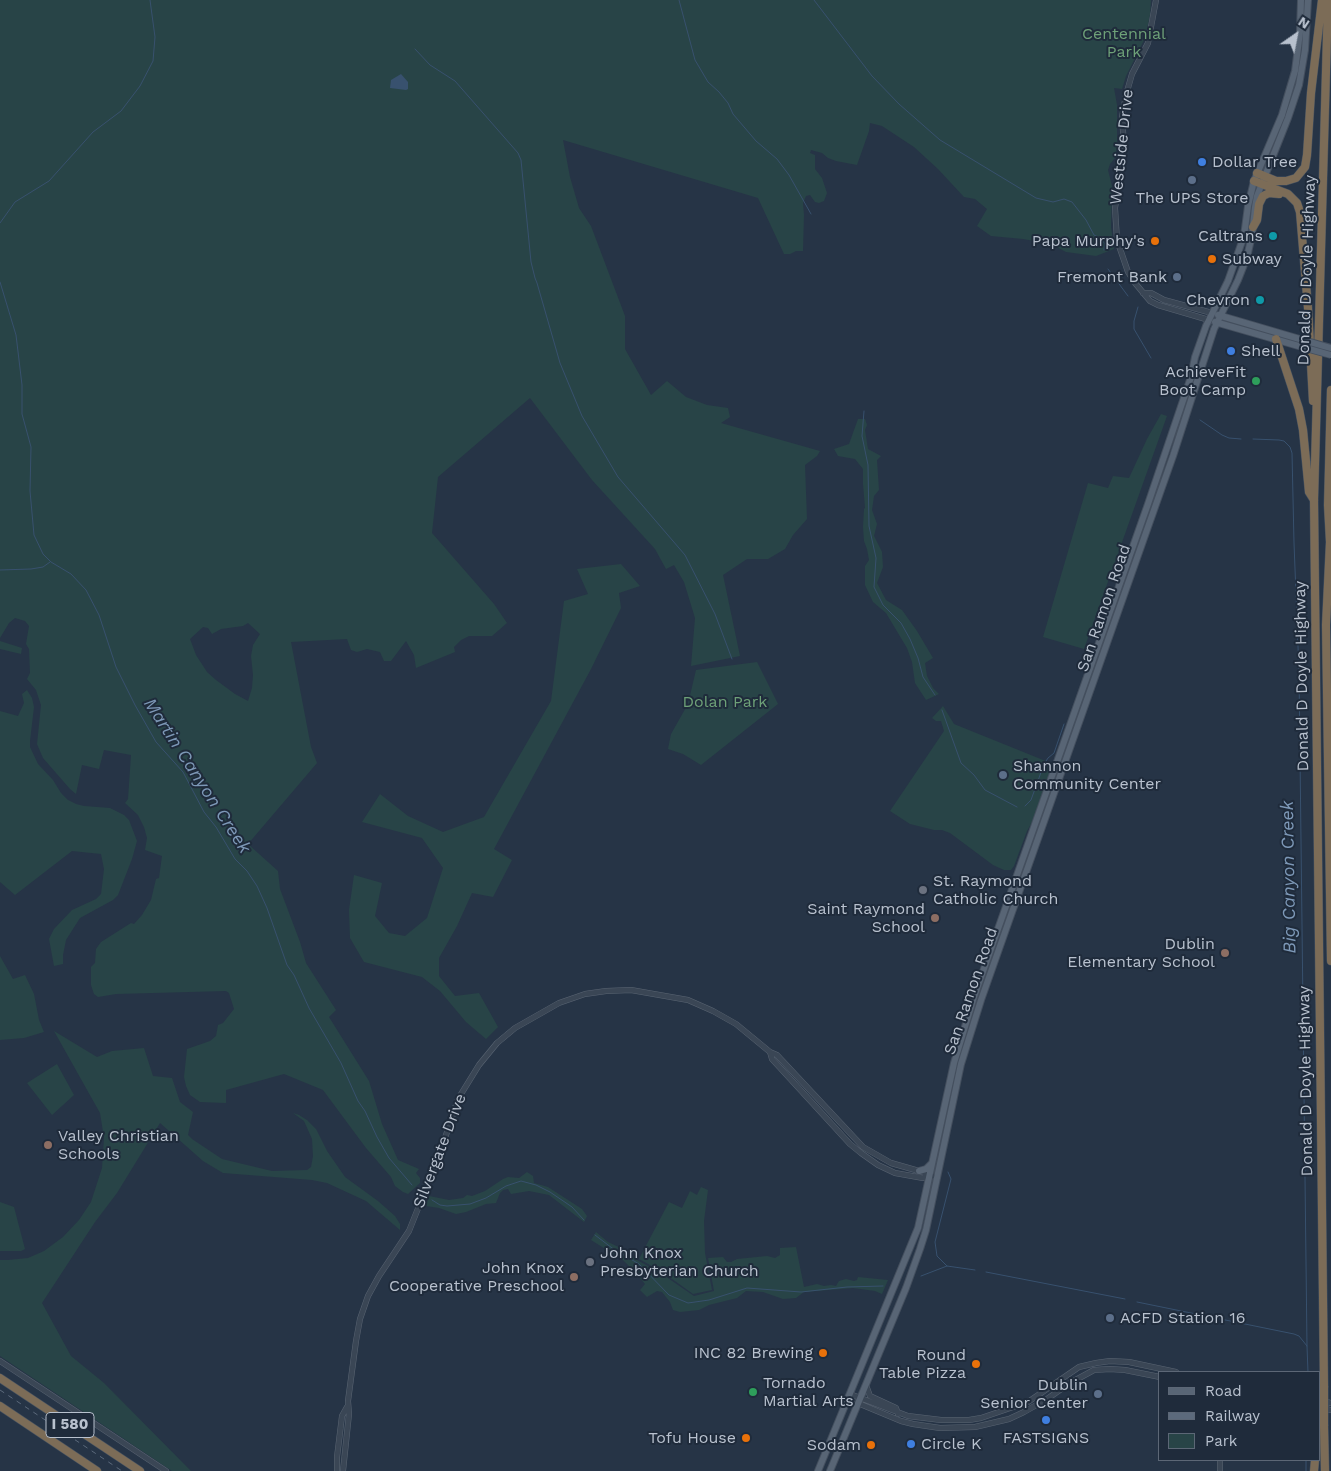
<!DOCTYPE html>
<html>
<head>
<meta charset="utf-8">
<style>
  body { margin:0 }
  #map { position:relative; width:1331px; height:1471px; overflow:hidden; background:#263446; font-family:"Work Sans",sans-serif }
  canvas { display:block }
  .legend { position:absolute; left:1158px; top:1371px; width:162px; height:90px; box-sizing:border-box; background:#1f2b3b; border:1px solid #5c6776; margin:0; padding:6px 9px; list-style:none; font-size:15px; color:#b8c1ce }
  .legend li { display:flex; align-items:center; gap:10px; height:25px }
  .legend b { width:25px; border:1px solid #5c6776 }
  .north { position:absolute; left:1271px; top:10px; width:50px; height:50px; -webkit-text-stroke:4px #1f2b3b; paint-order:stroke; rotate:33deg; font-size:14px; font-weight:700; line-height:20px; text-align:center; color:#b8c1ce }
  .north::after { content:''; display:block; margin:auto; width:18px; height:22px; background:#b8c1ce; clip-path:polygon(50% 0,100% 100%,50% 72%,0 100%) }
</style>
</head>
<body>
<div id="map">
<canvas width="1331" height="1471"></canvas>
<ul class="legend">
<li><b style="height:6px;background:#586575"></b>Road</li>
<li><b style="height:6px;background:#5c6a7c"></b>Railway</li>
<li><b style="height:14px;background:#284447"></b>Park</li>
</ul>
<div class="north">N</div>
</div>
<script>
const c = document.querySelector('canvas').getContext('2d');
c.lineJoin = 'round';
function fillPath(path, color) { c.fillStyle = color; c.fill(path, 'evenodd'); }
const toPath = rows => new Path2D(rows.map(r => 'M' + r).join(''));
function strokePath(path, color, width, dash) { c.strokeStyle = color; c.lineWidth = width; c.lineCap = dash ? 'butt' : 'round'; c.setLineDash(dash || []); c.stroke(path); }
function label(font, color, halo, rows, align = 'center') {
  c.font = font + ' "Work Sans",sans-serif'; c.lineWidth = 4; c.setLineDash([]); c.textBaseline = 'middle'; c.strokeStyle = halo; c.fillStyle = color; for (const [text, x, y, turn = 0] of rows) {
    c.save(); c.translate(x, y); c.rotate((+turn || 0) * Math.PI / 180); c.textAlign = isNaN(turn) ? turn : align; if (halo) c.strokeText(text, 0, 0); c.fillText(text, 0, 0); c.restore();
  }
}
fillPath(toPath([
  [0,0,1151,0,1150,15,1145,38,1126,76,1122,89,1114,88,1117,105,1117,147,1115,158,1110,164,1108,170,1112,186,1111,227,1114,249,1096,256,1066,252,1051,244,1023,239,991,236,977,226,987,209,975,199,964,197,938,169,914,147,882,126,870,123,869,131,857,165,836,161,828,158,822,153,811,150,810,153,815,155,815,169,822,178,827,193,824,201,819,203,815,202,810,195,806,196,803,203,804,215,803,251,796,251,790,254,784,254,758,198,563,140,570,177,579,208,591,226,625,316,625,349,651,395,667,381,686,397,707,405,728,408,730,417,721,423,820,451,817,456,805,465,807,519,793,535,785,549,768,559,747,559,723,575,740,656,691,666,695,618,684,582,674,565,666,569,655,549,592,480,530,398,438,477,432,533,494,604,507,623,492,636,469,636,461,640,454,647,455,652,416,668,414,655,406,641,391,661,384,661,380,652,367,649,357,652,351,650,347,639,291,642,311,747,317,763,248,844,278,871,280,889,300,942,306,963,336,1010,329,1017,369,1081,382,1124,398,1160,419,1169,416,1173,420,1178,420,1183,408,1194,403,1192,395,1186,391,1177,366,1148,323,1090,284,1074,226,1090,226,1103,200,1102,190,1095,186,1086,184,1077,187,1049,210,1041,216,1036,218,1025,223,1023,234,1009,229,993,226,991,116,994,98,997,94,994,91,985,91,967,95,963,96,949,101,942,131,923,134,924,142,915,151,900,156,879,159,878,162,856,145,850,147,838,144,827,138,815,125,803,128,799,131,755,104,750,99,769,82,765,76,794,70,789,43,758,37,744,41,705,36,690,27,679,30,673,29,649,26,644,29,626,25,621,15,618,9,623,0,638],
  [248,623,260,634,253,645,251,656,253,675,252,688,248,701,235,694,216,680,207,672,196,655,190,639,203,627,208,628,212,634,221,629,243,626],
  [1161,414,1167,416,1084,649,1043,637,1088,483,1108,488,1113,476,1129,478,1147,439],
  [858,419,865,419,867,425,865,430,868,449,881,456,877,460,879,490,874,496,872,510,877,524,874,536,882,552,883,567,877,583,886,600,902,610,917,631,933,658,925,663,927,676,933,688,939,694,926,700,915,683,912,662,907,648,886,613,873,602,865,585,865,566,869,560,867,549,864,541,863,527,864,509,865,508,863,484,863,469,855,459,838,456,834,449,849,444],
  [621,564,640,586,619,593,621,608,591,669,494,849,512,860,493,897,472,893,457,926,439,958,439,976,455,996,479,993,498,1027,486,1039,466,1022,440,991,422,977,364,962,350,938,349,910,354,875,382,883,375,916,389,933,405,936,427,918,443,868,422,838,362,822,380,794,408,816,443,832,484,817,551,701,564,601,588,594,577,569],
  [0,641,22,648,21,654,0,649],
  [757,662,778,704,701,765,683,754,668,749,671,734,688,704,696,670],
  [27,690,32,698,34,707,30,741,30,747,38,764,53,780,61,793,68,800,76,804,84,806,110,808,124,815,129,820,137,841,132,859,118,895,113,900,80,918,66,940,63,955,63,964,54,966,49,939,54,929,72,910,96,899,101,894,104,869,101,854,72,851,15,895,0,882,0,711,18,716,24,703,22,694],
  [943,706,954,724,1053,764,1032,822,1027,831,1014,866,1011,870,1004,870,993,865,950,833,942,830,934,830,910,824,890,811,944,731,941,721,936,721,932,718],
  [0,956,13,979,25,975,34,994,39,1020,44,1032,24,1038,0,1040],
  [54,1031,97,1057,112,1051,144,1048,153,1076,172,1078,180,1102,193,1112,188,1135,192,1139,222,1159,272,1171,307,1170,311,1167,313,1156,312,1139,304,1121,293,1113,299,1115,307,1120,316,1129,327,1151,345,1177,378,1201,395,1216,400,1224,400,1230,366,1201,327,1183,312,1180,223,1173,203,1161,160,1123,117,1193,95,1222,42,1303,71,1356,104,1383,191,1471,172,1471,0,1356,0,1260,8,1260,28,1258,44,1251,63,1237,79,1220,91,1202,102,1168,104,1138,100,1113],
  [57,1064,74,1095,52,1115,27,1083],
  [527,1172,533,1176,534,1183,548,1187,582,1209,587,1216,584,1222,549,1195,529,1191,511,1194,508,1189,503,1190,500,1193,496,1203,486,1204,466,1212,456,1214,439,1208,426,1206,429,1196,449,1200,463,1198,467,1195,472,1196,485,1191,503,1179,508,1177,519,1178],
  [701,1187,708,1190,704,1221,705,1253,712,1290,693,1294,661,1271,639,1259,669,1202,682,1208,690,1191,697,1195],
  [0,1202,14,1207,25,1249,21,1251,0,1251],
  [596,1232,608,1242,627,1251,637,1260,659,1272,694,1296,714,1291,708,1258,723,1257,727,1262,731,1262,737,1259,767,1256,775,1258,780,1255,780,1248,796,1247,804,1287,817,1284,824,1286,831,1285,836,1286,839,1281,846,1279,854,1281,857,1280,858,1277,888,1280,882,1294,875,1291,853,1288,804,1292,796,1298,783,1299,763,1292,746,1291,737,1298,709,1305,699,1310,680,1312,673,1310,670,1302,662,1292,657,1291,647,1297,640,1290,645,1284,634,1271,623,1260,591,1240]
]), '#284447');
fillPath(toPath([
  [401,74,408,82,408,89,406,90,390,88,391,80]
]), '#38516e');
strokePath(toPath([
  [679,0,695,60,708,82,719,92,728,103,733,114,756,141,777,159,789,175,811,214],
  [814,0,872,76,899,104,940,140,1036,198,1053,202,1064,199,1072,202,1086,220,1094,235,1100,238,1105,244,1104,250],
  [415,49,430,65,455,81,518,153,521,160,531,262,535,278,537,283,560,363,582,416,618,477,685,555,715,614,732,659],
  [0,223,15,202,49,181,93,132,121,111,140,86,153,61,155,37,150,0],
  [1108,269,1128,296],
  [0,282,16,335,22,385,22,414,31,447,30,491,34,535,43,554,51,562,71,574,86,590,99,615,116,667,135,705,156,742,183,772,204,812,216,827,235,859,247,871,257,886,267,908,287,965,294,975,309,1008,341,1063,358,1101,365,1111,377,1137,389,1158,412,1185],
  [1138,307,1134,321,1134,329,1151,358],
  [864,411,862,436,868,465,869,526,876,558,874,587,883,605,901,623,910,639,918,658,923,677,935,695],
  [1200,420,1222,435,1229,438,1241,439],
  [1253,439,1279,440,1284,441,1290,447,1292,453,1294,543,1299,672,1307,1346],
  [0,570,31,569,43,567,50,562],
  [942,710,961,763,974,775,985,790,1017,807],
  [1025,806,1031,800,1044,764,1048,758,1054,753,1064,724],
  [432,1200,440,1205,447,1206,470,1204,486,1198,506,1186,521,1181,536,1185,550,1192,572,1207,584,1220],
  [595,1235,612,1248,639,1264,669,1295,688,1303,709,1300,747,1288,801,1292,847,1287,883,1286],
  [947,1266,937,1256,935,1242,951,1179,948,1172],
  [986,1272,1125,1299],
  [921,1276,947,1266,975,1270],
  [1137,1302,1294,1334,1299,1336,1307,1346,1308,1372],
  [1306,1460,1306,1471]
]), '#38516e', 1);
const minor = toPath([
  [1156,0,1148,43,1132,74,1126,95,1122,117,1124,145,1115,208,1117,240,1128,272,1135,283,1150,301,1158,305,1209,320],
  [1143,293,1151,293,1164,300,1212,313],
  [770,1052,772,1059,850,1144,861,1153,878,1165,895,1173,923,1178,929,1175],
  [0,1361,166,1471],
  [866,1385,870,1396,896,1408,898,1414],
  [850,1394,908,1416,941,1420,969,1420,981,1418,1028,1402,1079,1367,1096,1363,1110,1361,1129,1362,1176,1372],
  [848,1399,901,1421,913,1424,940,1428,975,1427,1009,1419,1024,1412,1047,1399,1070,1383,1094,1370,1110,1369,1125,1370,1160,1377],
  [1320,1400,1331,1403],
  [1320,1408,1331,1410],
  [1220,1460,1220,1471],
  [337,1471,337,1457,342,1416,347,1407],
  [343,1471,349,1414,348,1401,356,1341,360,1319,368,1296,379,1276,409,1231,439,1156,458,1099,479,1065,497,1043,515,1028,559,1003,585,994,606,991,631,990,688,1000,713,1011,736,1024,770,1052,777,1055,863,1147,891,1163,926,1173,932,1176]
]);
const major = toPath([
  [1218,315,1303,340],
  [1215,322,1302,347],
  [919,1171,926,1169,931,1164],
  [818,1471,918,1228,954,1063,974,997,1148,504,1191,377,1195,357,1206,326,1228,281,1244,236,1248,206,1254,181,1282,115,1295,71,1300,32,1301,0],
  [830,1471,906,1288,920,1249,926,1230,961,1064,981,1000,1173,456,1214,329,1238,280,1247,257,1252,235,1255,207,1257,196,1288,118,1299,85,1305,50,1308,0]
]);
const highway = toPath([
  [1257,173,1276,181,1286,181,1296,178,1305,167,1307,155,1311,93,1322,0],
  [1254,181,1288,194,1297,203,1300,212,1308,308,1313,401],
  [1253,227,1257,220,1259,204,1263,196,1269,193,1279,194],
  [1276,339,1299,409,1303,430,1309,492,1314,500],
  [1331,390,1328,505,1330,542,1326,625,1331,961],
  [0,1378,140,1471],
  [1324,1386,1314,500,1328,0],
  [0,1406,97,1471],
  [1324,1426,1325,1471],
  [1314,1471,1315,1460]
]);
strokePath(minor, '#596472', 6);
strokePath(major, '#444f5e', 8);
strokePath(highway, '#455160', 9);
strokePath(minor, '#3a4655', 5);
strokePath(major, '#586575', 6);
strokePath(highway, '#7c6c57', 8);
strokePath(toPath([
  [0,1390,122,1471]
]), '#5c6a7c', 1, [5, 5]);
const majorBridge = toPath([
  [1303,340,1331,348],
  [1302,347,1331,355]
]);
const highwayBridge = toPath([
  [1324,1386,1324,1426]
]);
strokePath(majorBridge, '#444f5e', 8, []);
strokePath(highwayBridge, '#455160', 9, []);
strokePath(majorBridge, '#586575', 6);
strokePath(highwayBridge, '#7c6c57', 8);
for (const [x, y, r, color] of [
  [1202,162,5,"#3f7fe0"],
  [1192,180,5,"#5c6f8a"],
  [1273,236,5,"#0f9aa8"],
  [1155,241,5,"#e8710a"],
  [1212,259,5,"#e8710a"],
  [1177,277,5,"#5c6f8a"],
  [1260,300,5,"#0f9aa8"],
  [1231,351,5,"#3f7fe0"],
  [1256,381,5,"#2e9e5b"],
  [1003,775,5,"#5c6f8a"],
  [923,890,5,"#6b7280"],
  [935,918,5,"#8d6e63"],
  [1225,953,5,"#8d6e63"],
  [48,1145,5,"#8d6e63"],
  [590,1262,5,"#6b7280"],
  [574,1277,5,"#8d6e63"],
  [1110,1318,5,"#5c6f8a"],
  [823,1353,5,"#e8710a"],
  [976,1364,5,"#e8710a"],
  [753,1392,5,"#2e9e5b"],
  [1098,1394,5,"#5c6f8a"],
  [1046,1420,5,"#3f7fe0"],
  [746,1438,5,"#e8710a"],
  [911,1444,5,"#3f7fe0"],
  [871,1445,5,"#e8710a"]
]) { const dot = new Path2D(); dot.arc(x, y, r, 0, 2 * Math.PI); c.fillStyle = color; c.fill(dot); strokePath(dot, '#1f2b3b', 2); }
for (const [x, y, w] of [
  [70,1425,48]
]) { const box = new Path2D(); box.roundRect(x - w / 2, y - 12.5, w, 25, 4); c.fillStyle = '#1f2b3b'; c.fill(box); strokePath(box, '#b8c1ce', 1); }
label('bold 15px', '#b8c1ce', null, [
  ["I 580",70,1425]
]);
label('16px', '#6ea178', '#1f2b3b', [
  ["Centennial",1124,34],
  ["Park",1124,52],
  ["Dolan Park",725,702]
]);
label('16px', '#b8c1ce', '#1f2b3b', [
  ["Westside Drive",1122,147,-84],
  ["Donald D Doyle Highway",1307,270,-88],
  ["San Ramon Road",1104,608,-71],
  ["Donald D Doyle Highway",1302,676,-91],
  ["San Ramon Road",971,991,-71],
  ["Donald D Doyle Highway",1306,1081,-91],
  ["Silvergate Drive",440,1151,-69]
]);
label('16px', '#b8c1ce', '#1f2b3b', [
  ["Dollar Tree",1212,162,"left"],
  ["The UPS Store",1192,198,"center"],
  ["Caltrans",1263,236],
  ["Papa Murphy's",1145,241],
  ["Subway",1222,259,"left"],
  ["Fremont Bank",1167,277],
  ["Chevron",1250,300],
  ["Shell",1241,351,"left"],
  ["AchieveFit",1246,372],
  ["Boot Camp",1246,390],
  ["Shannon",1013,766,"left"],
  ["Community Center",1013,784,"left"],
  ["St. Raymond",933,881,"left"],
  ["Catholic Church",933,899,"left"],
  ["Saint Raymond",925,909],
  ["School",925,927],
  ["Dublin",1215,944],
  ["Elementary School",1215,962],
  ["Valley Christian",58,1136,"left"],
  ["Schools",58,1154,"left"],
  ["John Knox",600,1253,"left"],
  ["Presbyterian Church",600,1271,"left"],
  ["John Knox",564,1268],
  ["Cooperative Preschool",564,1286],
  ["ACFD Station 16",1120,1318,"left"],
  ["INC 82 Brewing",813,1353],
  ["Round",966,1355],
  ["Table Pizza",966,1373],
  ["Tornado",763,1383,"left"],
  ["Martial Arts",763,1401,"left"],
  ["Dublin",1088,1385],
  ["Senior Center",1088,1403],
  ["Tofu House",736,1438],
  ["FASTSIGNS",1046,1438,"center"],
  ["Circle K",921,1444,"left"],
  ["Sodam",861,1445]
], 'right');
label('italic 18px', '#7d98b7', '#1f2b3b', [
  ["Martin Canyon Creek",197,776,57],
  ["Big Canyon Creek",1289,877,-91]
]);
</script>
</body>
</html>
